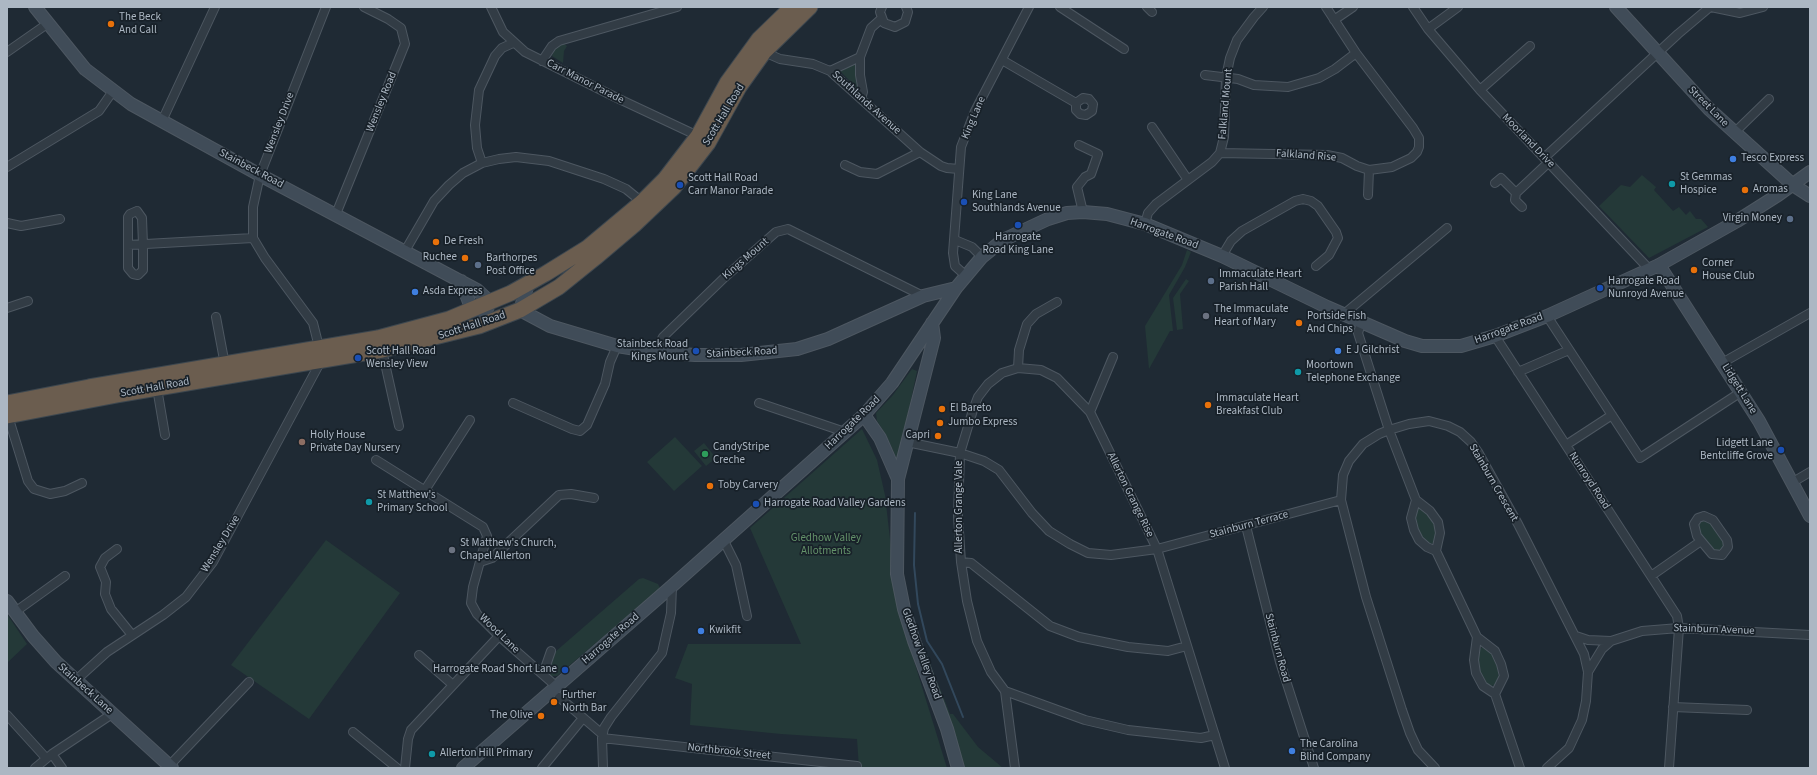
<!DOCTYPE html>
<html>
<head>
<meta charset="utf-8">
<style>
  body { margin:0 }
  #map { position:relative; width:1817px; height:775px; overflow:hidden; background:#1f2a34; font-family:"Source Sans 3",sans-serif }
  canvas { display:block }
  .frame { position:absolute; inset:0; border:8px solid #acb7c3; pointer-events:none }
</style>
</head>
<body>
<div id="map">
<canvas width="1817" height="775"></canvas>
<div class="frame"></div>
</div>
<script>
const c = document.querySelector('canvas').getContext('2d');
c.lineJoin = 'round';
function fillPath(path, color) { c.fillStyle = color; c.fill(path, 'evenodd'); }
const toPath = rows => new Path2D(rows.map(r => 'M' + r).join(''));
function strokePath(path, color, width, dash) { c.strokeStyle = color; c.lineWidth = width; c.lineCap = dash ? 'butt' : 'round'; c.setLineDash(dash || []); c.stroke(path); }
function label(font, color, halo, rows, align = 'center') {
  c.font = font + ' "Source Sans 3",sans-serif'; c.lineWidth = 3.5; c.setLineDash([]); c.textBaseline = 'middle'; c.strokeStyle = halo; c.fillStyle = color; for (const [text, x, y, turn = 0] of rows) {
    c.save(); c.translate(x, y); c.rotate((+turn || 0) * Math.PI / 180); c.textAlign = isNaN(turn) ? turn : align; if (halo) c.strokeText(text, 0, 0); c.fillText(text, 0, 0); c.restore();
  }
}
fillPath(toPath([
  [563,43,567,46,564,51,563,63,552,56,555,47],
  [855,64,859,87,857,88,840,71],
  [1642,175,1656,187,1654,190,1673,211,1679,207,1686,215,1690,211,1696,219,1701,219,1708,227,1649,258,1599,206,1621,185,1630,187],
  [1187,250,1191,252,1185,267,1169,295,1173,331,1170,331,1149,369,1145,326,1182,265],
  [1186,279,1189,281,1180,294,1183,329,1177,330,1173,298],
  [912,369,917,371,898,462,886,435,877,421,876,413,893,395],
  [862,429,877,460,885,495,898,609,947,768,859,768,857,739,781,734,690,725,692,684,675,678,688,644,801,644,750,528],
  [675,437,702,466,674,491,647,462],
  [704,443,716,458,706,466,694,451],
  [1419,507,1426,511,1434,524,1436,531,1435,542,1432,544,1425,541,1417,528,1415,519,1416,510],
  [1702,520,1710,521,1724,542,1725,549,1716,553,1699,532,1697,525],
  [326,540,400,593,309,719,231,665],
  [643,578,658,584,660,588,658,590,557,676,551,676,549,673,555,652,639,579],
  [7,614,27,644,7,663],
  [919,643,922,643,950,714,953,714,978,747,1003,768,963,768],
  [1482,647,1492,653,1497,664,1499,678,1495,685,1490,686,1485,683,1479,670,1477,661,1479,650]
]), '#243938');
strokePath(toPath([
  [915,513,914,565,918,604,927,641,942,664,963,717]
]), '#32485c', 2);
const street = toPath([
  [491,7,503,32,525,52,617,98,698,136],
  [882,7,880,12,884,23,895,27,905,22,908,12,906,7],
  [1060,7,1124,49],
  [1147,7,1152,12],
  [1413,7,1428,29,1480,90,1650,270],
  [1711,7,1740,13,1763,7],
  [1334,20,1353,7],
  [1428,29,1458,7],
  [7,52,47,24],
  [764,52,780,59,813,64,830,71,920,152,941,166,947,168,959,169],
  [1002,60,1076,103,1076,110,1080,114,1086,115,1092,111,1093,104,1089,99,1083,98,1076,103],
  [542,61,552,46,559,41,677,7],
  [830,71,860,57],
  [1205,75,1238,79,1254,85,1288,87,1319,78,1335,69,1356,53],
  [1480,90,1530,46],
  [861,99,863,92,860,75,860,57,871,28,881,19],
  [162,121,215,7],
  [1152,127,1188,180],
  [1734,133,1769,99],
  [1079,145,1098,154,1091,174,1085,177,1077,187,1083,212],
  [1220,153,1327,155,1342,158,1357,166,1369,170,1392,167,1411,158,1417,152,1419,147,1419,138,1413,128,1356,53,1326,7],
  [1544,158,1678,34,1710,7],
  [482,163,477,148,475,125,479,90,495,56,502,48,513,43],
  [845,165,860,172,877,174,920,152],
  [7,167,99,111,113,91],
  [1495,183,1501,178,1516,193,1549,162],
  [1516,193,1515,200,1522,207],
  [1368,195,1369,170],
  [137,211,142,218,143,245,143,270,138,275,133,274,128,268,128,217,130,214,137,211],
  [336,214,405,44,401,28,388,19,364,7],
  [7,223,21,226,60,219],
  [1145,224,1148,213,1156,204,1212,162,1220,153,1224,137,1226,77,1230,58,1237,40,1254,17,1263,7],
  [955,240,972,247,982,257],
  [128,245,253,238],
  [405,251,434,201,449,185,463,173,482,163,499,159,516,157,549,161,604,179,626,189,642,202],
  [1222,256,1231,241,1242,231,1295,201,1303,199,1311,201,1318,206,1336,232,1338,238,1329,255,1316,266],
  [965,275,955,266,953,253,961,147,975,111,1029,7],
  [7,308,28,301],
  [1344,314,1447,228],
  [1547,316,1640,458,1741,392],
  [216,317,225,365],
  [1361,323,1358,333,1389,430,1416,500,1430,511,1438,522,1440,533,1436,551],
  [1495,336,1677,616,1679,628,1669,768],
  [382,350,399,426],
  [655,352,663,337,725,277,776,232,788,229,923,296],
  [1722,363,1810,313],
  [1018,368,1019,350,1027,324,1036,314,1057,302],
  [1518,372,1569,350],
  [157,388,165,435],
  [513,403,572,429,580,431,587,425,605,384,610,362,617,346],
  [759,403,845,432],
  [1090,412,1113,357],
  [8,416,28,481,34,489,50,494,65,491,82,483],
  [907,442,960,453,984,461,999,470,1032,513,1049,531,1070,544,1088,553,1111,555,1157,549,1341,500],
  [1566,445,1612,415],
  [376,460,483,527,487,536,473,587,471,603,477,614,499,636,557,687],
  [1793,482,1810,472],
  [425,490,470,420],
  [1416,500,1411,518,1414,530,1419,540,1427,547,1436,551,1477,637,1495,651,1501,664,1504,676,1495,694],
  [1704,516,1713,520,1727,540,1728,547,1722,555,1712,554,1697,536,1694,524,1698,518,1704,516],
  [1246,526,1280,662,1314,768],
  [724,541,736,565,747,616],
  [117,549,105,558,100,567,106,582,105,594,111,609,132,635],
  [480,562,492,558,559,495,571,494,594,498],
  [961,562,971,563,1050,626,1079,637,1128,647,1168,651,1187,646],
  [1651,576,1701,541],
  [15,612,65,576],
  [1576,636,1588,640,1611,641],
  [1477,637,1474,660,1476,673,1483,686,1495,694,1520,768],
  [419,655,453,685],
  [1588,672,1602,649,1611,641,1642,631,1679,628,1810,635],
  [543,674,551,651],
  [75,681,107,652,163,615,186,597,213,562,322,359,313,323,265,258,253,238,253,207,260,175,326,7],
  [1005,691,1085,720,1128,730,1201,738,1215,735],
  [559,697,602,734],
  [1673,707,1747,710],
  [7,715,46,758],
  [353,732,397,768],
  [602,738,857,766],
  [52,754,62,768],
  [169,766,249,682],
  [35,768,52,754,112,714],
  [405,768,408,739,411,730,499,636],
  [542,768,583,718],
  [603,768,602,738,604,728,611,717,662,653,671,613,672,586],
  [1015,768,1005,691,991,672,977,641,967,601,961,562,958,516,960,453,973,410,978,397,988,384,1002,373,1018,368,1041,370,1057,378,1090,412,1157,549,1225,768],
  [1435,768,1418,750,1410,733,1402,710,1366,597,1341,500,1343,475,1349,461,1363,444,1379,434,1389,430,1409,424,1429,421,1448,426,1460,432,1471,442,1478,452,1518,524,1584,654,1588,672,1586,701,1582,720,1569,748,1547,768]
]);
const secondary = toPath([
  [35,7,85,69,131,104,260,175,477,290,490,302,479,326],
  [1616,7,1709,109,1793,185,1810,196],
  [1659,265,1759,421,1810,516],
  [461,281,472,310,479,313],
  [528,284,520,310,550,326,617,346,655,352,695,355,741,355,797,349,828,339,923,296,956,288],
  [932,323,934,338,898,479,897,574,904,609,914,641,947,729,958,768],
  [864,415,880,438,898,479],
  [7,601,33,636,56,662,172,768],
  [463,768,672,586,864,415,892,383,956,288,982,257,1003,240,1048,219,1067,213,1083,212,1107,214,1145,224,1222,256,1327,307,1405,341,1422,346,1461,346,1495,336,1547,316,1659,265,1737,221,1778,195,1810,172]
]);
const highway = toPath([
  [7,403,89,387,378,338,449,319,511,293,545,274,587,248,642,202,665,179,698,136,727,83,759,39,792,7],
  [7,416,117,395,382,350,479,326,520,310,559,287,595,258,634,225,674,187,708,143,739,87,764,52,810,7]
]);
strokePath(street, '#4d5761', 10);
strokePath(secondary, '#4d5761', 14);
strokePath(highway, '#3d474f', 17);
strokePath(street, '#323c45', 8);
strokePath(secondary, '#404c58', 12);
strokePath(highway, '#6b5d4f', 15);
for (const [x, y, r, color] of [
  [111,24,4,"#e8710a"],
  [1733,159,4,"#3f7fe0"],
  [1672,184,4,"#0f9aa8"],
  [680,185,4,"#1a4fb4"],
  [1745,190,4,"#e8710a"],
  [964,202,4,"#1a4fb4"],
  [1790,219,4,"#5c6f8a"],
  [1018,225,4,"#1a4fb4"],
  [436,242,4,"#e8710a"],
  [465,258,4,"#e8710a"],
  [478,265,4,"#5c6f8a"],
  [1694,270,4,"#e8710a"],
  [1211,281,4,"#5c6f8a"],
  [1600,288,4,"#1a4fb4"],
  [415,292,4,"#3f7fe0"],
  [1206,316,4,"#6b7280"],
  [1299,323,4,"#e8710a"],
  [696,351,4,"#1a4fb4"],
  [1338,351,4,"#3f7fe0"],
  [358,358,4,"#1a4fb4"],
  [1298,372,4,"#0f9aa8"],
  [1208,405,4,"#e8710a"],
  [942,409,4,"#e8710a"],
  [940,423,4,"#e8710a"],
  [938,436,4,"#e8710a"],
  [302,442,4,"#8d6e63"],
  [1781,450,4,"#1a4fb4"],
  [705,454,4,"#2e9e5b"],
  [710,486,4,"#e8710a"],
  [369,502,4,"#0f9aa8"],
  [756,504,4,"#1a4fb4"],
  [452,550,4,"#6b7280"],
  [701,631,4,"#3f7fe0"],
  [565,670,4,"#1a4fb4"],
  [554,702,4,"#e8710a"],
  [541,716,4,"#e8710a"],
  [1292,751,4,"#3f7fe0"],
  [432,754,4,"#0f9aa8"]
]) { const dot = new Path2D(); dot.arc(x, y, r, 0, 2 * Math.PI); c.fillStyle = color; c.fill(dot); strokePath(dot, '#182129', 1.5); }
label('11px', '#acb7c3', '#182129', [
  ["The Beck",119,18],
  ["And Call",119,31],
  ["Tesco Express",1741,159],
  ["St Gemmas",1680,178],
  ["Hospice",1680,191],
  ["Scott Hall Road",688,179],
  ["Carr Manor Parade",688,192],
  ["Aromas",1753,190],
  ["King Lane",972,196],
  ["Southlands Avenue",972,209],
  ["Virgin Money",1782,219,"right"],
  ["Harrogate",1018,238,"center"],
  ["Road King Lane",1018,251,"center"],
  ["De Fresh",444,242],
  ["Ruchee",457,258,"right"],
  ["Barthorpes",486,259],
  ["Post Office",486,272],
  ["Corner",1702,264],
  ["House Club",1702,277],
  ["Immaculate Heart",1219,275],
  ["Parish Hall",1219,288],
  ["Harrogate Road",1608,282],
  ["Nunroyd Avenue",1608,295],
  ["Asda Express",423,292],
  ["The Immaculate",1214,310],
  ["Heart of Mary",1214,323],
  ["Portside Fish",1307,317],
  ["And Chips",1307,330],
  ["Stainbeck Road",688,345,"right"],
  ["Kings Mount",688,358,"right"],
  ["E J Gilchrist",1346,351],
  ["Scott Hall Road",366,352],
  ["Wensley View",366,365],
  ["Moortown",1306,366],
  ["Telephone Exchange",1306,379],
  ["Immaculate Heart",1216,399],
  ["Breakfast Club",1216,412],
  ["El Bareto",950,409],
  ["Jumbo Express",948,423],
  ["Holly House",310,436],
  ["Private Day Nursery",310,449],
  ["Capri",930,436,"right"],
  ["Lidgett Lane",1773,444,"right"],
  ["Bentcliffe Grove",1773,457,"right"],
  ["CandyStripe",713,448],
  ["Creche",713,461],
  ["Toby Carvery",718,486],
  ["St Matthew's",377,496],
  ["Primary School",377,509],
  ["Harrogate Road Valley Gardens",764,504],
  ["St Matthew's Church,",460,544],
  ["Chapel Allerton",460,557],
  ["Kwikfit",709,631],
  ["Harrogate Road Short Lane",557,670,"right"],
  ["Further",562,696],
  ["North Bar",562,709],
  ["The Olive",533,716,"right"],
  ["The Carolina",1300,745],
  ["Blind Company",1300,758],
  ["Allerton Hill Primary",440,754]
], 'left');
label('11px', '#acb7c3', '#182129', [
  ["Carr Manor Parade",585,82,27],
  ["Wensley Road",382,102,-68],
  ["Southlands Avenue",866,103,42],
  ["Falkland Mount",1226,104,-85],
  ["Street Lane",1708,107,45],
  ["Scott Hall Road",724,115,-59],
  ["King Lane",974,118,-67],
  ["Wensley Drive",280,123,-69],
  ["Moorland Drive",1528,141,46],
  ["Falkland Rise",1306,156,4],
  ["Stainbeck Road",251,169,28],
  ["Harrogate Road",1164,234,20],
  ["Kings Mount",746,259,-41],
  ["Scott Hall Road",472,326,-18],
  ["Harrogate Road",1509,329,-20],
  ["Stainbeck Road",742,353,-3],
  ["Scott Hall Road",155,388,-10],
  ["Lidgett Lane",1739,389,58],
  ["Harrogate Road",853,423,-44],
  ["Nunroyd Road",1589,481,57],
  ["Stainburn Crescent",1493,483,60],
  ["Allerton Grange Rise",1130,495,64],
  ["Allerton Grange Vale",960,507,-90],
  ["Stainburn Terrace",1249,525,-15],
  ["Wensley Drive",221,544,-59],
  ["Stainburn Avenue",1714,630,2],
  ["Wood Lane",499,634,44],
  ["Harrogate Road",611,639,-41],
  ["Stainburn Road",1277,648,75],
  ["Gledhow Valley Road",921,654,70],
  ["Stainbeck Lane",85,689,42],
  ["Northbrook Street",729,752,6]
]);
label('11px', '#64926a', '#182129', [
  ["Gledhow Valley",826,539],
  ["Allotments",826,552]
]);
</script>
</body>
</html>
